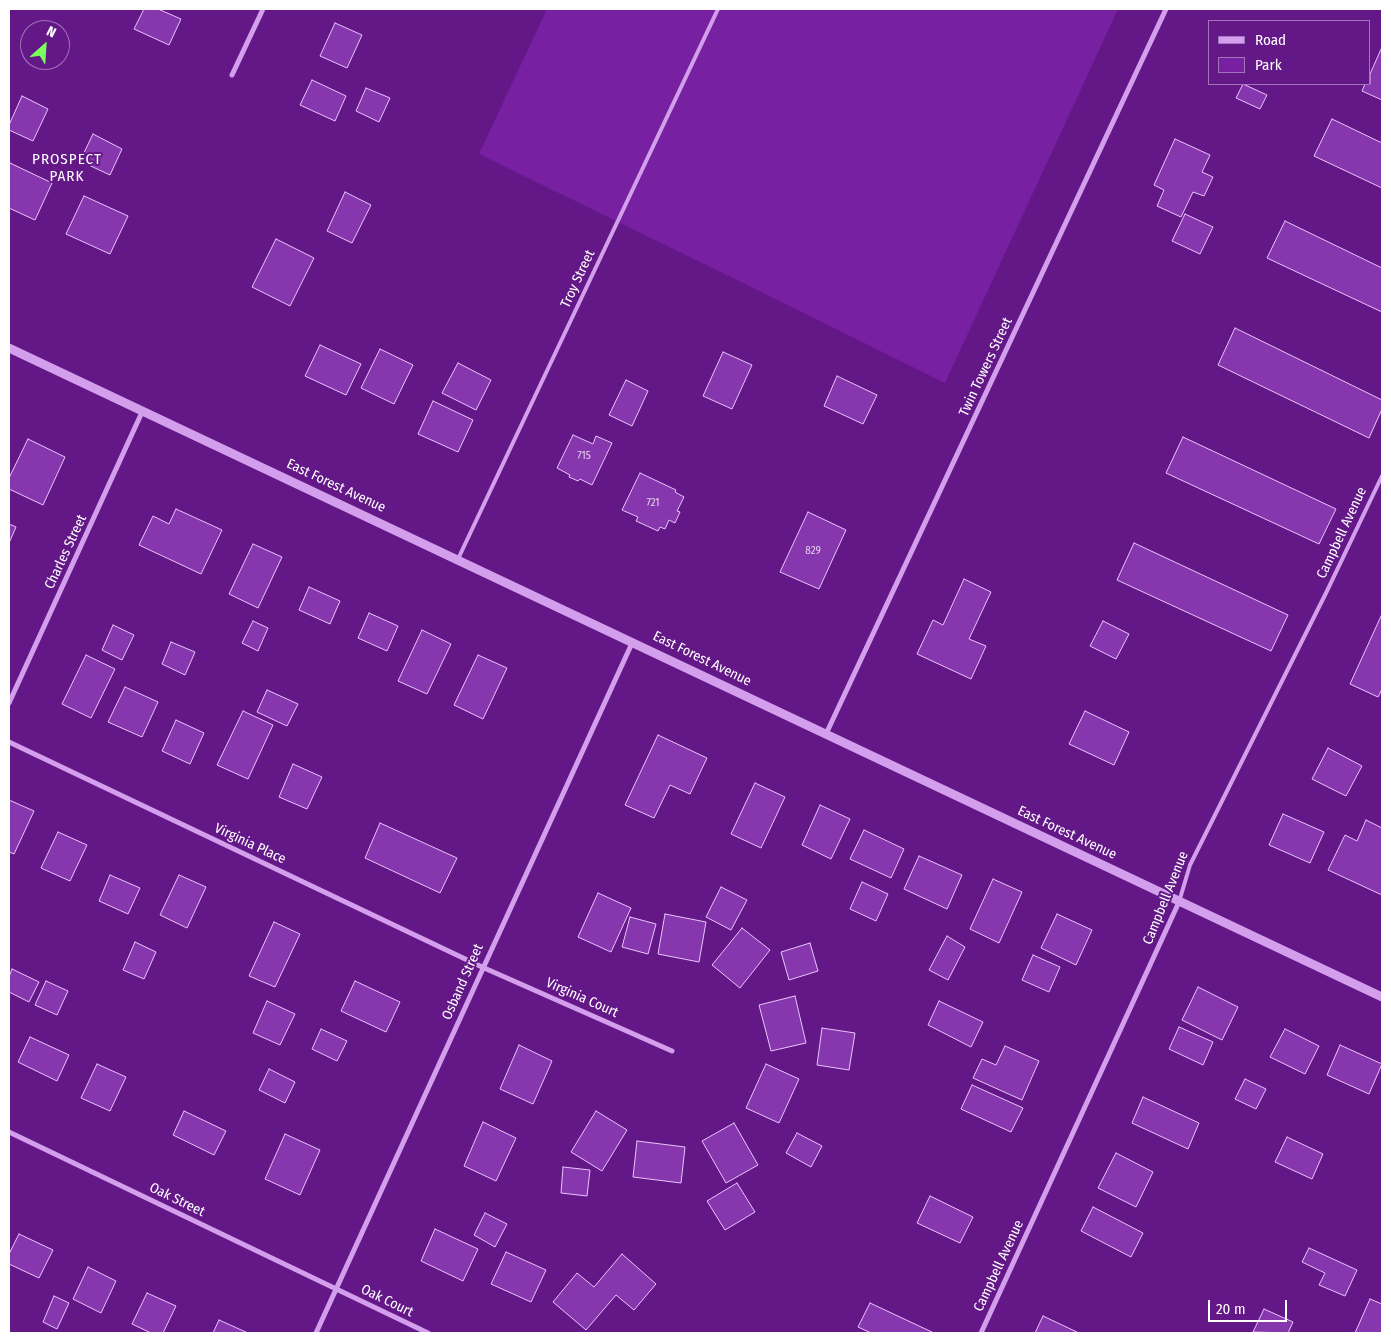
<!DOCTYPE html>
<html>
<head>
<meta charset="utf-8">
<style>
  body { margin:0 }
  #map { position:relative; width:1391px; height:1342px; overflow:hidden; background:#641888; font-family:"Fira Sans Condensed",sans-serif }
  canvas { display:block }
  .frame { position:absolute; inset:0; border:10px solid #fff; pointer-events:none }
  .legend { position:absolute; left:1208px; top:20px; width:162px; height:65px; box-sizing:border-box; background:#641888; border:1px solid #a274b8; margin:0; padding:6px 9px; list-style:none; font-size:15px; color:#fff }
  .legend li { display:flex; align-items:center; gap:10px; height:25px }
  .legend b { width:25px; border:1px solid #a274b8 }
  .north { position:absolute; left:20px; top:20px; width:50px; height:50px; box-sizing:border-box; background:#641888; border:1px solid #a274b8; border-radius:50%; rotate:26deg; font-size:14px; font-weight:700; line-height:20px; text-align:center; color:#fff }
  .north::after { content:''; display:block; margin:auto; width:18px; height:22px; background:#78ff5c; clip-path:polygon(50% 0,100% 100%,50% 72%,0 100%) }
  .scale { position:absolute; left:1208px; top:1300px; width:79px; height:22px; box-sizing:border-box; border:2px solid #fff; border-top:0; padding-left:6px; font-size:15px; line-height:18px; white-space:nowrap; color:#fff; -webkit-text-stroke:4px #641888; paint-order:stroke }
</style>
</head>
<body>
<div id="map">
<canvas width="1391" height="1342"></canvas>
<div class="frame"></div>
<ul class="legend">
<li><b style="height:6px;background:#d39fed"></b>Road</li>
<li><b style="height:14px;background:#7720a2"></b>Park</li>
</ul>
<div class="north">N</div>
<div class="scale">20 m</div>
</div>
<script>
const c = document.querySelector('canvas').getContext('2d');
c.lineJoin = 'round';
function fillPath(path, color) { c.fillStyle = color; c.fill(path, 'evenodd'); }
const toPath = rows => new Path2D(rows.map(r => 'M' + r).join(''));
function strokePath(path, color, width, dash) { c.strokeStyle = color; c.lineWidth = width; c.lineCap = dash ? 'butt' : 'round'; c.setLineDash(dash || []); c.stroke(path); }
function label(font, color, halo, rows, align = 'center') {
  c.font = font + ' "Fira Sans Condensed",sans-serif'; c.lineWidth = 4; c.setLineDash([]); c.textBaseline = 'middle'; c.strokeStyle = halo; c.fillStyle = color; for (const [text, x, y, turn = 0] of rows) {
    c.save(); c.translate(x, y); c.rotate((+turn || 0) * Math.PI / 180); c.textAlign = isNaN(turn) ? turn : align; if (halo) c.strokeText(text, 0, 0); c.fillText(text, 0, 0); c.restore();
  }
}
fillPath(toPath([
  [547,9,1118,9,945,383,739,281,479,154]
]), '#7720a2');
const building = toPath([
  [144,9,158,9,181,19,169,45,134,29,144,9],
  [335,23,362,35,347,68,320,56,335,23],
  [1382,47,1382,100,1362,91,1365,84,1370,84,1370,74,1382,47],
  [312,80,346,96,335,121,300,105,312,80],
  [1243,84,1267,95,1260,109,1236,98,1243,84],
  [366,88,390,98,379,122,356,111,366,88],
  [22,96,48,109,33,141,9,130,9,125,22,96],
  [1332,119,1382,143,1382,188,1314,156,1332,119],
  [93,134,122,149,110,175,80,161,93,134],
  [1175,139,1210,155,1202,172,1213,177,1204,196,1193,192,1181,217,1157,206,1164,190,1154,185,1175,139],
  [10,163,52,183,35,220,9,208,9,167,10,163],
  [345,192,371,205,352,243,327,231,345,192],
  [84,196,128,216,110,254,66,234,84,196],
  [1185,214,1213,227,1200,254,1172,241,1185,214],
  [1285,221,1382,268,1382,312,1267,258,1285,221],
  [276,239,314,258,290,306,252,287,276,239],
  [1235,328,1382,400,1382,409,1369,438,1218,365,1235,328],
  [320,345,361,364,346,395,305,376,320,345],
  [380,349,413,365,394,404,361,388,380,349],
  [723,352,752,365,732,409,703,396,723,352],
  [458,363,491,380,476,410,442,393,458,363],
  [837,376,877,395,863,424,824,406,837,376],
  [626,380,648,391,632,426,609,415,626,380],
  [433,401,473,420,458,452,418,434,433,401],
  [573,435,593,444,596,436,612,443,592,485,580,479,578,481,569,477,570,475,557,468,573,435],
  [1183,437,1336,509,1319,544,1166,473,1183,437],
  [28,439,65,457,43,505,9,489,9,478,28,439],
  [640,473,676,490,675,492,684,497,677,511,680,512,675,523,669,520,665,529,660,527,658,531,636,521,638,517,622,510,640,473],
  [176,509,222,530,201,574,139,545,153,516,169,524,176,509],
  [808,512,846,530,819,589,780,572,808,512],
  [9,524,16,527,9,543,9,524],
  [1134,543,1288,615,1271,651,1117,580,1134,543],
  [253,544,282,557,258,608,229,594,253,544],
  [964,579,991,592,969,639,986,646,971,679,917,654,933,620,943,625,964,579],
  [309,587,340,601,330,624,299,610,309,587],
  [369,613,398,626,387,651,358,638,369,613],
  [1382,614,1382,689,1378,697,1350,684,1382,614],
  [253,621,268,628,258,651,242,643,253,621],
  [1103,621,1129,634,1116,659,1090,646,1103,621],
  [113,625,134,635,122,660,102,650,113,625],
  [422,630,451,644,427,694,398,681,422,630],
  [171,642,195,652,185,675,162,664,171,642],
  [86,655,115,669,91,718,62,704,86,655],
  [478,655,507,668,483,719,454,705,478,655],
  [125,687,158,702,142,737,108,722,125,687],
  [267,690,298,704,287,726,257,712,267,690],
  [243,711,273,725,248,779,217,765,243,711],
  [1085,711,1129,732,1114,765,1069,744,1085,711],
  [176,720,204,733,190,764,162,751,176,720],
  [658,735,707,758,690,794,670,785,654,818,625,805,658,735],
  [1328,748,1362,766,1346,796,1312,779,1328,748],
  [293,764,322,777,307,809,279,797,293,764],
  [755,783,785,797,761,848,731,834,755,783],
  [9,800,34,811,14,854,9,852,9,800],
  [820,805,850,819,831,859,802,845,820,805],
  [1283,814,1324,832,1310,863,1269,845,1283,814],
  [1366,820,1382,828,1382,895,1328,870,1345,835,1357,841,1366,820],
  [380,823,457,858,440,893,365,858,380,823],
  [864,830,904,849,891,878,850,859,864,830],
  [58,832,87,845,70,881,41,868,58,832],
  [919,856,962,875,947,909,904,889,919,856],
  [110,875,140,888,128,914,99,901,110,875],
  [179,875,206,887,187,928,160,915,179,875],
  [993,879,1022,892,999,943,970,929,993,879],
  [862,882,888,894,876,921,850,909,862,882],
  [721,887,747,900,731,930,706,917,721,887],
  [598,893,631,908,611,952,578,937,598,893],
  [665,914,706,922,699,962,658,954,665,914],
  [1057,914,1092,930,1076,965,1041,948,1057,914],
  [630,917,656,924,648,954,622,947,630,917],
  [274,922,300,934,275,987,249,976,274,922],
  [742,928,770,950,740,988,712,965,742,928],
  [947,936,965,947,948,980,929,970,947,936],
  [135,942,156,952,144,979,123,970,135,942],
  [810,943,818,971,789,980,781,952,810,943],
  [1033,955,1060,967,1049,992,1022,980,1033,955],
  [12,969,39,982,29,1002,9,992,9,977,12,969],
  [46,981,68,991,57,1015,35,1005,46,981],
  [355,981,400,1002,386,1032,341,1011,355,981],
  [1198,987,1238,1007,1222,1040,1182,1020,1198,987],
  [795,996,806,1043,771,1051,759,1005,795,996],
  [267,1001,295,1014,280,1045,253,1033,267,1001],
  [939,1001,983,1022,971,1047,928,1025,939,1001],
  [1179,1027,1213,1042,1203,1065,1169,1049,1179,1027],
  [822,1028,855,1033,849,1070,817,1065,822,1028],
  [321,1029,347,1041,337,1061,312,1049,321,1029],
  [1285,1029,1319,1046,1305,1074,1270,1057,1285,1029],
  [30,1037,69,1055,57,1081,18,1062,30,1037],
  [519,1045,552,1061,533,1104,500,1089,519,1045],
  [1340,1045,1382,1064,1369,1094,1327,1075,1340,1045],
  [1005,1046,1039,1061,1022,1100,973,1078,982,1059,996,1065,1005,1046],
  [97,1064,126,1077,110,1111,81,1098,97,1064],
  [766,1064,799,1079,779,1123,746,1108,766,1064],
  [269,1069,295,1082,285,1103,259,1090,269,1069],
  [1245,1079,1266,1089,1256,1109,1235,1099,1245,1079],
  [972,1085,1023,1108,1011,1132,961,1109,972,1085],
  [1143,1097,1199,1123,1188,1149,1132,1123,1143,1097],
  [184,1111,226,1131,214,1155,173,1135,184,1111],
  [596,1111,627,1130,602,1171,571,1152,596,1111],
  [483,1122,516,1138,496,1181,464,1166,483,1122],
  [734,1123,758,1165,726,1183,702,1141,734,1123],
  [797,1133,822,1146,811,1167,786,1153,797,1133],
  [285,1134,320,1150,300,1195,265,1179,285,1134],
  [1287,1137,1323,1154,1312,1179,1275,1162,1287,1137],
  [637,1141,685,1147,681,1183,633,1177,637,1141],
  [1116,1153,1153,1172,1136,1207,1098,1188,1116,1153],
  [563,1167,590,1170,587,1196,561,1193,563,1167],
  [737,1183,755,1212,725,1230,707,1201,737,1183],
  [930,1196,973,1217,960,1243,917,1223,930,1196],
  [1093,1207,1143,1233,1131,1257,1081,1231,1093,1207],
  [485,1213,507,1224,495,1247,474,1235,485,1213],
  [435,1229,478,1249,463,1281,421,1261,435,1229],
  [19,1234,53,1250,39,1278,9,1264,9,1254,19,1234],
  [1309,1248,1357,1270,1345,1296,1319,1285,1325,1273,1302,1262,1309,1248],
  [506,1252,546,1270,531,1302,491,1284,506,1252],
  [622,1254,656,1284,634,1310,616,1295,586,1330,553,1302,577,1273,594,1287,622,1254],
  [88,1267,116,1281,101,1313,73,1299,88,1267],
  [147,1293,176,1306,163,1333,151,1333,132,1324,147,1293],
  [54,1296,69,1303,57,1329,43,1322,54,1296],
  [1370,1299,1382,1304,1382,1333,1355,1333,1370,1299],
  [870,1303,934,1333,871,1333,858,1327,870,1303],
  [1264,1309,1293,1322,1288,1333,1253,1332,1264,1309],
  [1043,1316,1079,1333,1035,1333,1043,1316],
  [219,1320,248,1333,213,1333,219,1320]
]);
fillPath(building, '#8737ae');
strokePath(building, '#e8c5fa', 1);
strokePath(toPath([
  [458,559,718,9],
  [1179,902,1190,865,1326,593,1382,476]
]), '#d39fed', 4);
strokePath(toPath([
  [232,75,263,9],
  [9,703,143,410],
  [826,734,1166,9],
  [9,742,482,967,672,1051],
  [9,1132,428,1333],
  [316,1333,633,641],
  [981,1333,1179,902]
]), '#d39fed', 5);
strokePath(toPath([
  [9,348,1382,997]
]), '#d39fed', 9);
label('11px', '#e1cdeb', null, [
  ["715",584,456],
  ["721",653,503],
  ["829",813,551]
]);
label('14px', '#fff', '#641888', [
  ["Troy Street",578,279,-65],
  ["Twin Towers Street",986,367,-65],
  ["East Forest Avenue",336,486,25],
  ["Campbell Avenue",1342,533,-65],
  ["Charles Street",66,552,-65],
  ["East Forest Avenue",702,659,26],
  ["East Forest Avenue",1067,833,25],
  ["Virginia Place",250,844,25],
  ["Campbell Avenue",1166,898,-68],
  ["Osband Street",463,982,-66],
  ["Virginia Court",582,998,24],
  ["Oak Street",177,1200,26],
  ["Campbell Avenue",999,1266,-65],
  ["Oak Court",387,1301,26]
]);
c.letterSpacing = '1px';
label('15px', '#fff', '#641888', [
  ["PROSPECT",67,160],
  ["PARK",67,177]
]);
c.letterSpacing = '0px';
</script>
</body>
</html>
